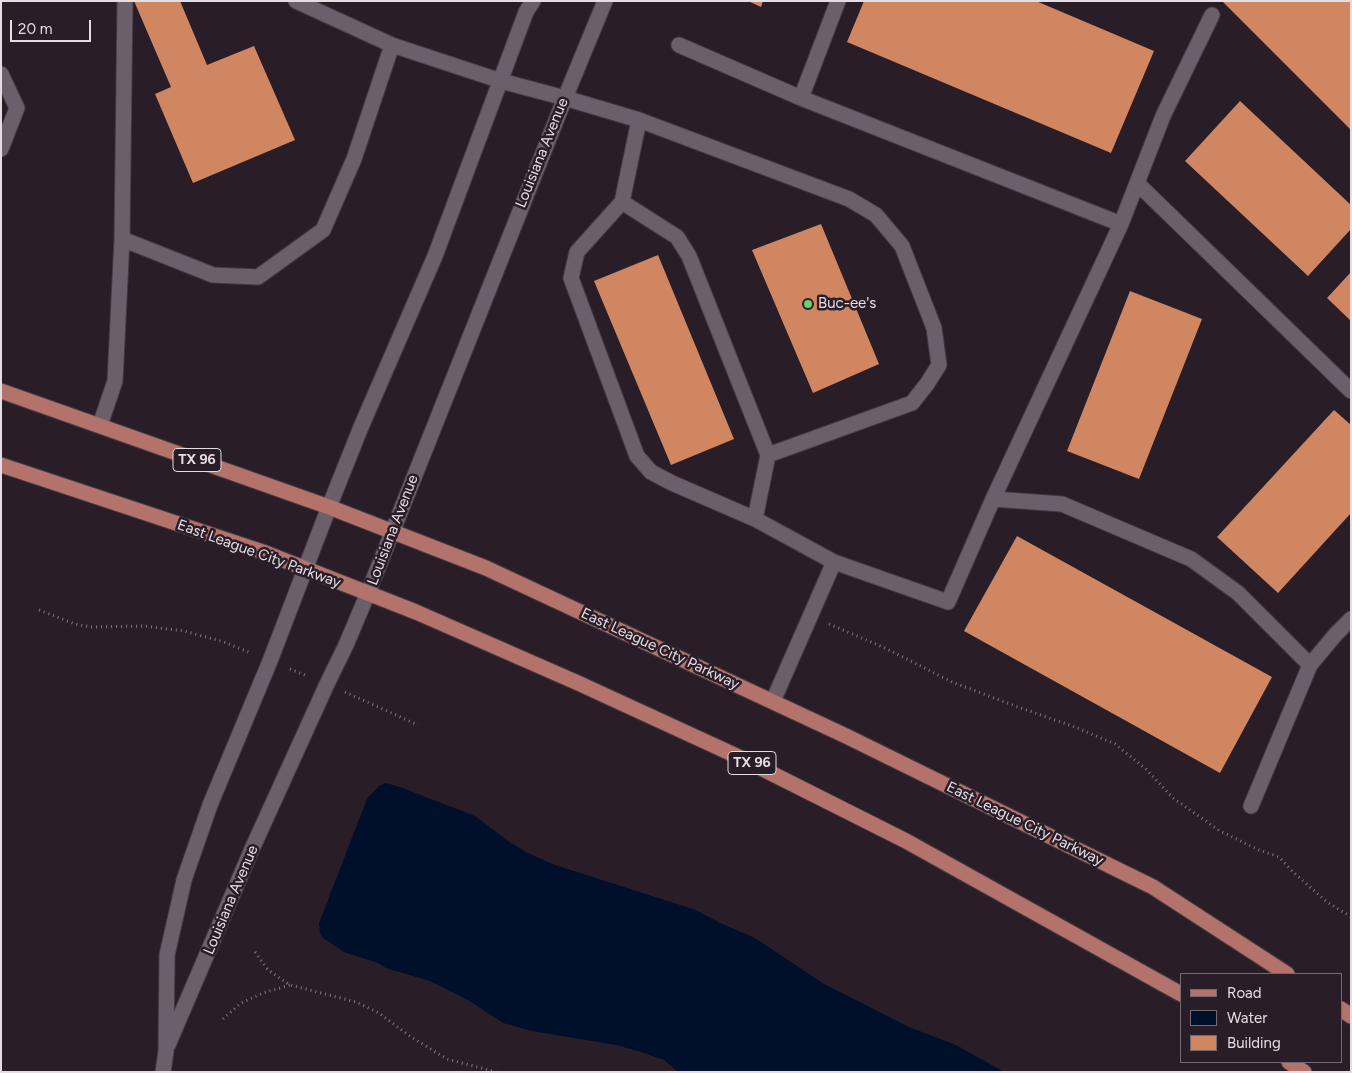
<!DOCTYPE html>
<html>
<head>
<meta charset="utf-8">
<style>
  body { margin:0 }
  #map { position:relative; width:1352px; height:1073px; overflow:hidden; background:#291e28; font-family:Figtree,sans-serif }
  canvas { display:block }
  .frame { position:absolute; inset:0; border:2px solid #e5dde4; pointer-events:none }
  .legend { position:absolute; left:1180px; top:973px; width:162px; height:90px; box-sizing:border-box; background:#291e28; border:1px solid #746a73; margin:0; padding:6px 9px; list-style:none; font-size:15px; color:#e5dde4 }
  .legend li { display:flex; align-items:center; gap:10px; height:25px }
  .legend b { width:25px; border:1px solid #746a73 }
  .scale { position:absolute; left:10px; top:20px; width:81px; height:22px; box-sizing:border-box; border:2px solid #e5dde4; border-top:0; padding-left:6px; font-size:15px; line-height:18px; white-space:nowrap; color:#e5dde4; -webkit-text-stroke:4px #291e28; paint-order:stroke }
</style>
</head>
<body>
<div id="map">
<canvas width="1352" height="1073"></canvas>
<div class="frame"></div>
<ul class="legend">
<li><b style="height:6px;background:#b3726a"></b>Road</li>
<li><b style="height:14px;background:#000f2a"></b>Water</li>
<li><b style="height:14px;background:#cf8661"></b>Building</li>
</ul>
<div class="scale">20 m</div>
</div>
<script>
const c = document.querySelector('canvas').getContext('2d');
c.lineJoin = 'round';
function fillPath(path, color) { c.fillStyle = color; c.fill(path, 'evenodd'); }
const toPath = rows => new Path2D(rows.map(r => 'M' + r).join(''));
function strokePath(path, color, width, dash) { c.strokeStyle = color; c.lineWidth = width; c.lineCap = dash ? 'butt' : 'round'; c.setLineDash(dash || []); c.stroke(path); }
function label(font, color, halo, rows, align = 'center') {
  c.font = font + ' Figtree,sans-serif'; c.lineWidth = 5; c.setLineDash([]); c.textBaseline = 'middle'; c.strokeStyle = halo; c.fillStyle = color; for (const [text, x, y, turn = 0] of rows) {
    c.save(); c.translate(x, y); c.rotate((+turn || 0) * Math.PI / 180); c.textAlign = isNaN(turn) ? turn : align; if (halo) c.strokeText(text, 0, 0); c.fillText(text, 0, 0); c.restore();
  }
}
fillPath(toPath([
  [386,783,400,787,475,816,508,841,528,853,555,865,696,910,720,923,755,938,824,984,909,1027,956,1045,1004,1072,678,1072,664,1060,641,1052,616,1045,532,1031,503,1023,468,1000,430,981,386,968,378,963,344,952,323,938,320,933,319,923,367,799,379,786]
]), '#000f2a');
fillPath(toPath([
  [134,1,180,1,207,65,254,46,295,140,193,183,155,94,171,87],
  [748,1,763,1,761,7],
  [864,1,1036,1,1154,51,1111,153,847,42],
  [1222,1,1351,1,1351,130],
  [1240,101,1351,205,1351,229,1308,276,1185,161],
  [821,224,879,364,813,393,752,250],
  [658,255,734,439,671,465,594,281],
  [1351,272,1351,321,1327,298],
  [1130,291,1202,319,1139,479,1067,451],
  [1334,410,1351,425,1351,513,1278,593,1217,537],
  [1017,536,1272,677,1220,773,964,631]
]), '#cf8661');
const minor = toPath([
  [296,1,392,45,501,81,565,98,639,120,622,202,577,252,571,278,637,456,651,472,672,483,755,519,834,562,948,602,993,499,1121,224,1163,116,1212,15],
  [679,45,801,98,1121,224],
  [1,74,17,108,1,149],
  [801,98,838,1],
  [639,120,849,199,876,215,902,246,934,328,939,365,927,384,912,403,768,455,755,519],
  [1137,183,1351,391],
  [622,202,677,237,689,256,768,455],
  [122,239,213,275,258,277,323,230,354,159,392,45],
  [100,425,115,381,122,239,125,1],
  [993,499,1062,504,1191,559,1238,593,1310,665],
  [773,701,834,562],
  [1251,806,1310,665,1336,634,1351,619],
  [168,1045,252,849,327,684,346,645,368,593,565,98,605,1],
  [163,1072,166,1051,167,955,184,880,210,805,270,661,329,507,361,427,435,256,526,12,533,1]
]);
const major = toPath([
  [1,391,329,507,486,568,846,736,1153,887,1287,974],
  [1,465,263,552,416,612,578,683,741,758,906,841,1181,994],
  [1341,1009,1351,1016],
  [1289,1062,1304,1072]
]);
strokePath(minor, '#443b44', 17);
strokePath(major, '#443b44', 17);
strokePath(toPath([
  [39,610,75,624,91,627,144,626,184,631,224,642,251,653],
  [829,624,885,648,952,682,1015,706,1075,727,1115,744,1146,769,1173,798,1220,831,1259,850,1279,857,1293,872,1327,902,1351,917],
  [290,669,307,676],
  [345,692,418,725],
  [255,952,268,970,290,985,356,1002,379,1013,411,1037,447,1059,496,1072],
  [223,1019,241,1003,263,993,290,985]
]), '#817780', 3, [1, 4]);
strokePath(minor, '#6c5f6c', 15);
strokePath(major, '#b3726a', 15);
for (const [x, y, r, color] of [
  [808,304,5,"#61d46a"]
]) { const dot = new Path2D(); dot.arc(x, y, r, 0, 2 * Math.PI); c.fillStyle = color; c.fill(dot); strokePath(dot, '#291e28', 2); }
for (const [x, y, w] of [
  [197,460,48],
  [752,763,48]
]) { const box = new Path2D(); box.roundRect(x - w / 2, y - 11.5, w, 23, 4); c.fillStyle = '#291e28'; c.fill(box); strokePath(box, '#e5dde4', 1); }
label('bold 14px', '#e5dde4', null, [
  ["TX 96",197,460],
  ["TX 96",752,763]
]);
label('15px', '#e5dde4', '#291e28', [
  ["Louisiana Avenue",542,153,-68],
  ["Louisiana Avenue",393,530,-69],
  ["East League City Parkway",259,554,20],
  ["East League City Parkway",660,649,25],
  ["East League City Parkway",1025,824,26],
  ["Louisiana Avenue",231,900,-67]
]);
label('15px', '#e5dde4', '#291e28', [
  ["Buc-ee's",818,304]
], 'left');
</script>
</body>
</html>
